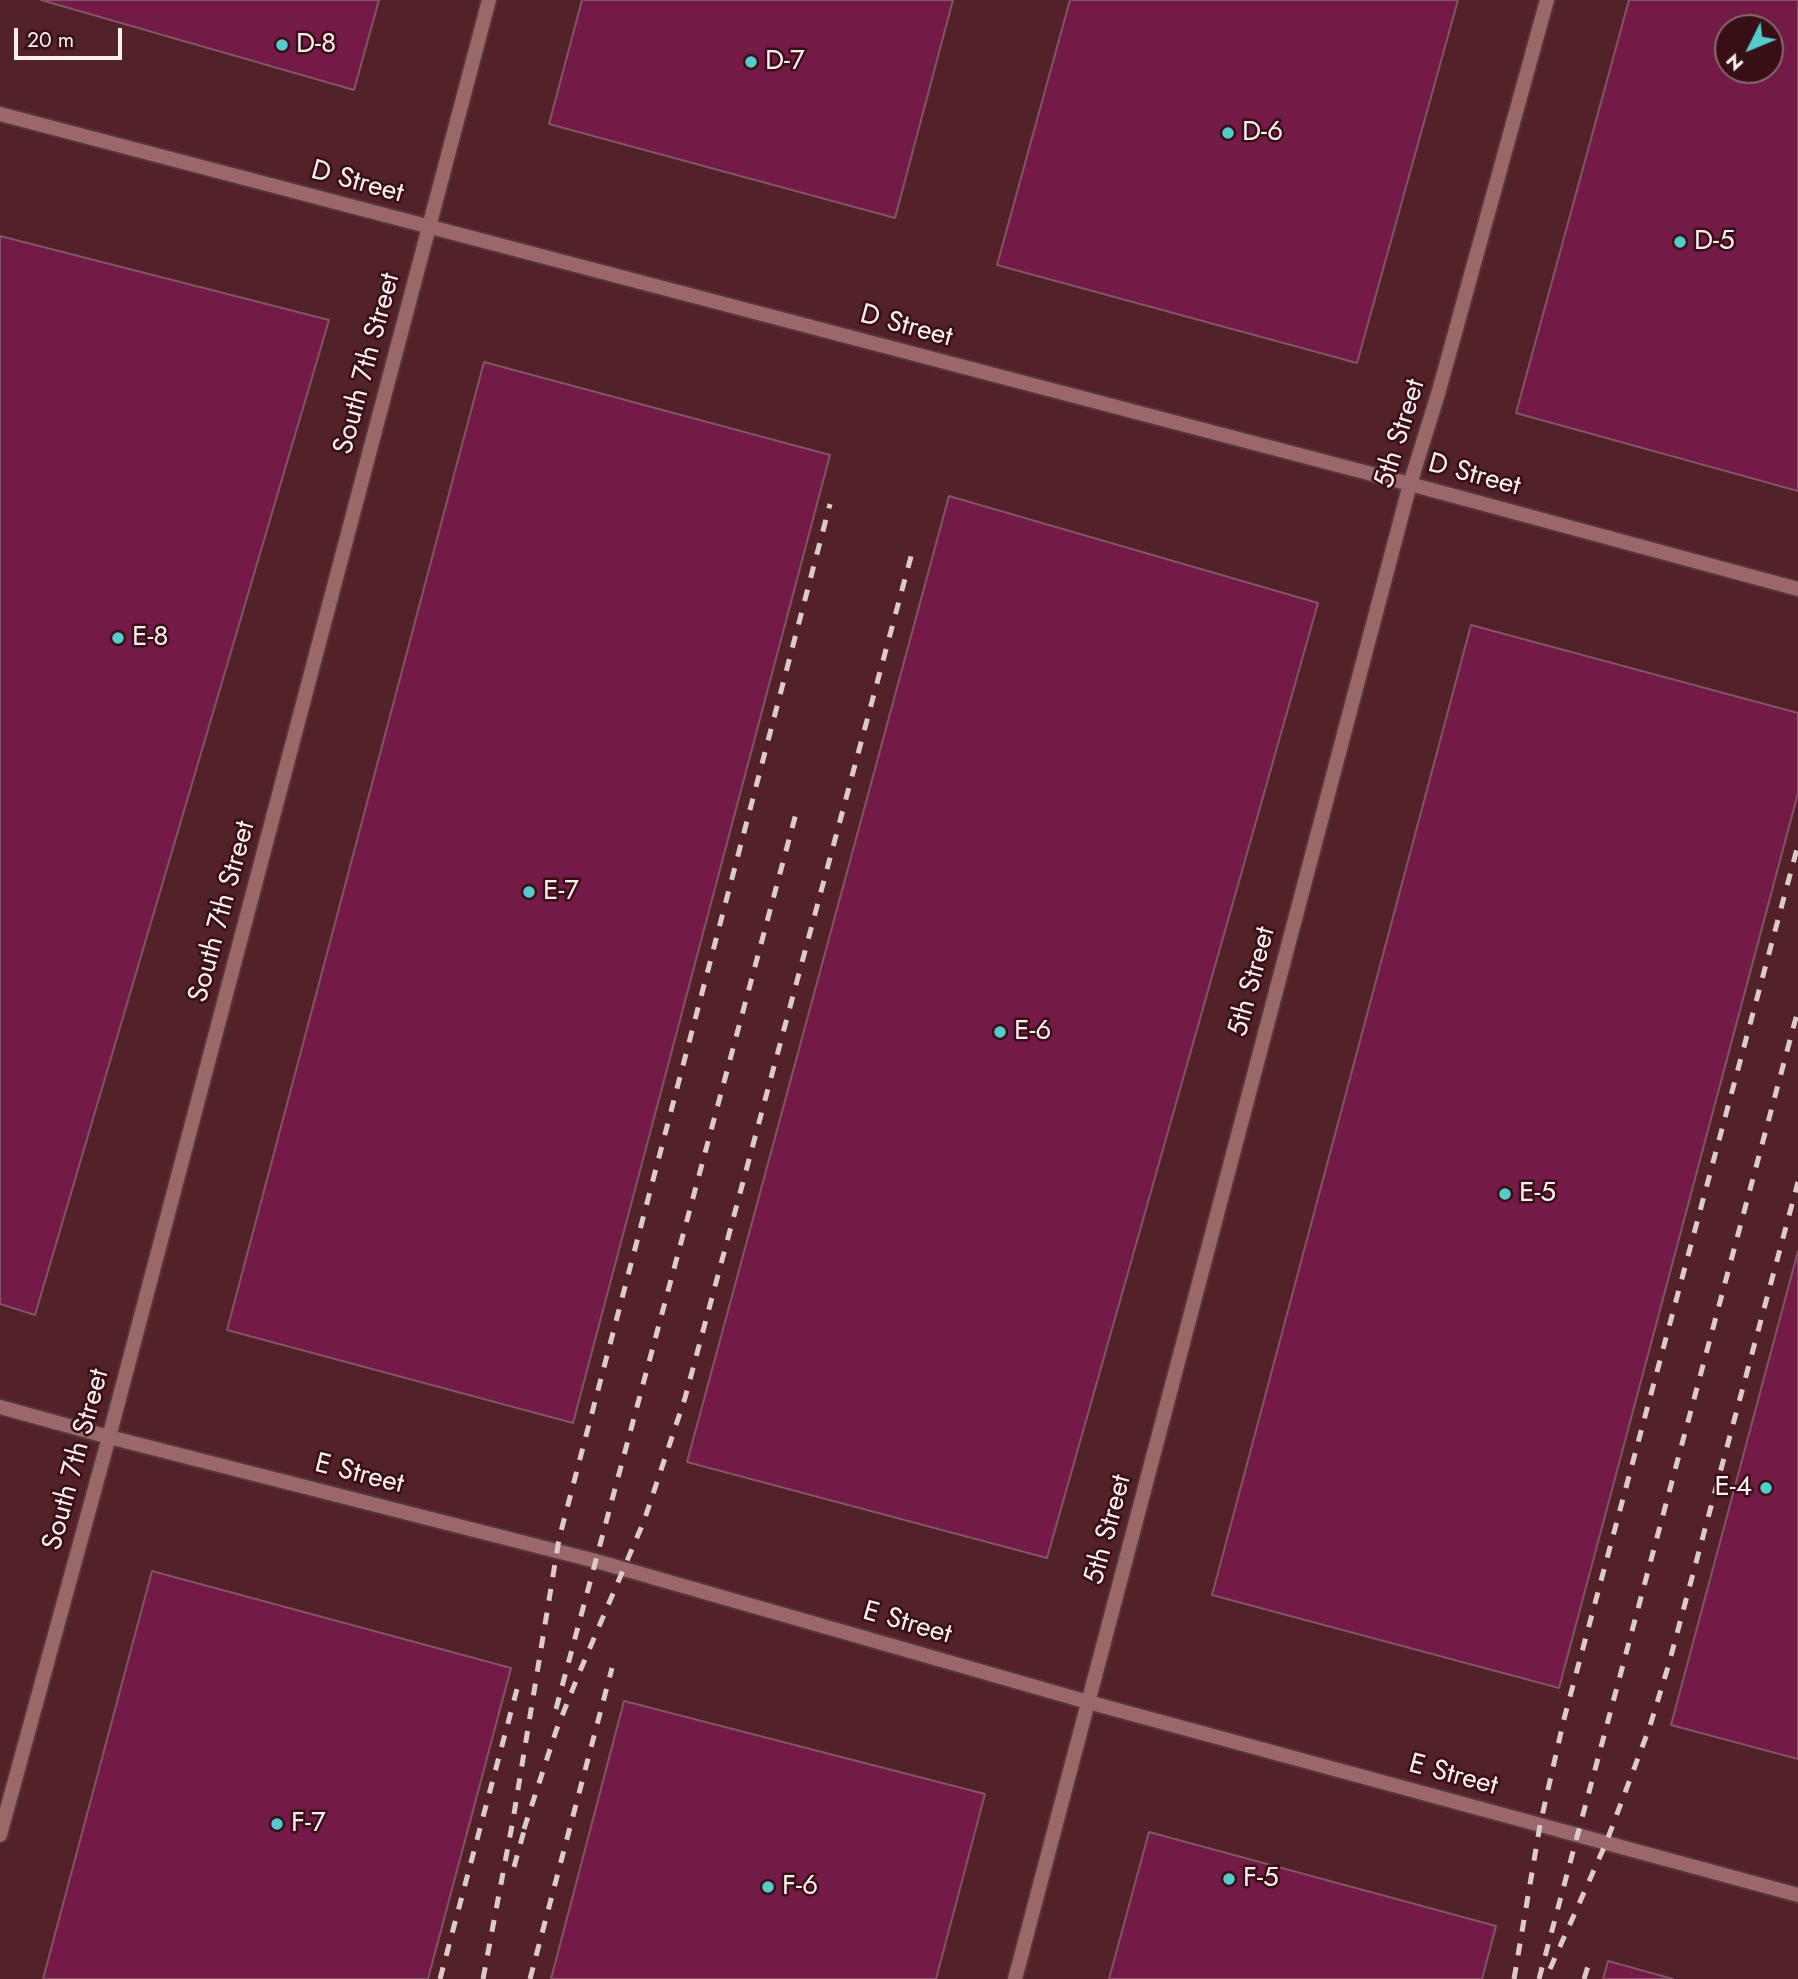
<!DOCTYPE html>
<html>
<head>
<meta charset="utf-8">
<style>
  body { margin:0 }
  #map { position:relative; width:1798px; height:1979px; overflow:hidden; background:#43191e; font-family:Jost,sans-serif }
  canvas { display:block }
  .north { position:absolute; left:1714px; top:14px; width:70px; height:70px; box-sizing:border-box; background:#370f14; border:2px solid #86696c; border-radius:50%; rotate:227deg; font-size:19px; font-weight:700; line-height:28px; text-align:center; color:#fcf0f0 }
  .north::after { content:''; display:block; margin:auto; width:24px; height:32px; background:#52cdcd; clip-path:polygon(50% 0,100% 100%,50% 72%,0 100%) }
  .scale { position:absolute; left:14px; top:28px; width:108px; height:32px; box-sizing:border-box; border:4px solid #fcf0f0; border-top:0; padding-left:9px; font-size:21px; line-height:24px; white-space:nowrap; color:#fcf0f0; -webkit-text-stroke:5px #370f14; paint-order:stroke }
</style>
</head>
<body>
<div id="map">
<canvas width="1798" height="1979"></canvas>
<div class="north">N</div>
<div class="scale">20 m</div>
</div>
<script>
const c = document.querySelector('canvas').getContext('2d');
c.lineJoin = 'round';
function fillPath(path, color) { c.fillStyle = color; c.fill(path, 'evenodd'); }
const toPath = rows => new Path2D(rows.map(r => 'M' + r).join(''));
function strokePath(path, color, width, dash) { c.strokeStyle = color; c.lineWidth = width; c.lineCap = dash ? 'butt' : 'round'; c.setLineDash(dash || []); c.stroke(path); }
function label(font, color, halo, rows, align = 'center') {
  c.font = font + ' Jost,sans-serif'; c.lineWidth = 5; c.setLineDash([]); c.textBaseline = 'middle'; c.strokeStyle = halo; c.fillStyle = color; for (const [text, x, y, turn = 0] of rows) {
    c.save(); c.translate(x, y); c.rotate((+turn || 0) * Math.PI / 180); c.textAlign = isNaN(turn) ? turn : align; if (halo) c.strokeText(text, 0, 0); c.fillText(text, 0, 0); c.restore();
  }
}
fillPath(toPath([
  [0,0,1798,0,1798,1979,0,1979],
  [1728,28,1770,28,1770,70,1728,70]
]), '#522228');
const building = toPath([
  [41,0,379,0,354,90,41,0],
  [582,0,953,0,895,218,549,124,582,0],
  [1070,0,1458,0,1357,363,997,265,1070,0],
  [1629,0,1798,0,1798,491,1516,413,1629,0],
  [1728,28,1770,28,1770,70,1728,70,1728,28],
  [0,236,329,320,35,1315,0,1304,0,236],
  [484,362,830,455,573,1423,227,1330,484,362],
  [949,496,1318,603,1047,1558,687,1462,949,496],
  [1471,625,1798,713,1798,793,1559,1688,1212,1595,1471,625],
  [1798,1251,1798,1759,1671,1725,1798,1251],
  [152,1571,511,1668,428,1979,43,1979,152,1571],
  [624,1701,985,1794,936,1979,551,1979,624,1701],
  [1149,1832,1496,1926,1482,1979,1109,1979,1149,1832],
  [1608,1961,1673,1979,1603,1979,1608,1961]
]);
fillPath(building, '#741a46');
strokePath(building, '#825566', 2);
const service = toPath([
  [0,114,1410,484,1798,589],
  [0,1407,109,1437,596,1561,1088,1702,1798,1895],
  [0,1835,109,1437,489,0],
  [1015,1979,1410,484,1438,394,1547,0]
]);
strokePath(service, '#56363b', 18);
strokePath(service, '#9a686b', 14);
strokePath(toPath([
  [556,1709,798,806],
  [524,1829,556,1731,580,1671,644,1521,685,1398,913,549],
  [514,1867,527,1820],
  [1550,1969,1606,1843,1649,1729,1668,1667,1798,1182],
  [440,1979,517,1689],
  [483,1979,513,1820,559,1539,830,504],
  [530,1979,612,1668],
  [1514,1979,1540,1825,1564,1719,1798,845],
  [1539,1979,1798,1010],
  [1584,1979,1589,1963]
]), '#ddcbcc', 5, [12, 12]);
for (const [x, y, r, color] of [
  [282,45,7,"#52cdcd"],
  [751,62,7,"#52cdcd"],
  [1228,133,7,"#52cdcd"],
  [1680,242,7,"#52cdcd"],
  [118,638,7,"#52cdcd"],
  [529,892,7,"#52cdcd"],
  [1000,1032,7,"#52cdcd"],
  [1505,1194,7,"#52cdcd"],
  [1766,1488,7,"#52cdcd"],
  [277,1824,7,"#52cdcd"],
  [1229,1879,7,"#52cdcd"],
  [768,1887,7,"#52cdcd"]
]) { const dot = new Path2D(); dot.arc(x, y, r, 0, 2 * Math.PI); c.fillStyle = color; c.fill(dot); strokePath(dot, '#370f14', 2.5); }
label('28px', '#fcf0f0', '#370f14', [
  ["D-8",296,45],
  ["D-7",765,62],
  ["D-6",1242,133],
  ["D-5",1694,242],
  ["E-8",132,638],
  ["E-7",543,892],
  ["E-6",1014,1032],
  ["E-5",1519,1194],
  ["E-4",1752,1488,"right"],
  ["F-7",291,1824],
  ["F-5",1243,1879],
  ["F-6",782,1887]
], 'left');
label('28px', '#fcf0f0', '#370f14', [
  ["D Street",357,183,15],
  ["D Street",906,327,15],
  ["South 7th Street",368,364,-75],
  ["5th Street",1401,434,-73],
  ["D Street",1474,476,15],
  ["South 7th Street",223,912,-75],
  ["5th Street",1253,982,-75],
  ["South 7th Street",77,1460,-75],
  ["E Street",359,1475,14],
  ["5th Street",1109,1530,-75],
  ["E Street",907,1624,16],
  ["E Street",1453,1776,15]
]);
</script>
</body>
</html>
